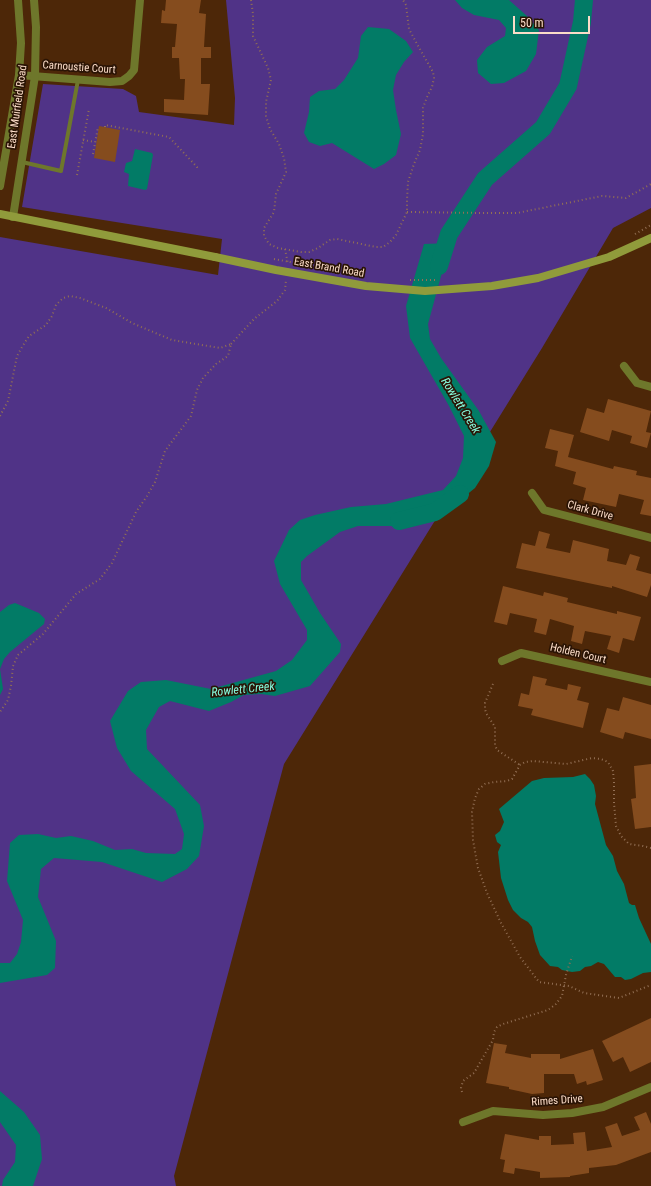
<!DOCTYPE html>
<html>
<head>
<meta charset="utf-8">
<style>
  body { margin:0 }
  #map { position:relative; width:651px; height:1186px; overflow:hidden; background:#4d2708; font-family:"Roboto Condensed",sans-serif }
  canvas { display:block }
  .scale { position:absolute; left:513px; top:16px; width:77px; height:18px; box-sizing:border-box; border:2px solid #fbdcc8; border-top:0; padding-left:5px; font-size:12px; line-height:14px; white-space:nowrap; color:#fbdcc8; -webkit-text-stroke:3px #2a1405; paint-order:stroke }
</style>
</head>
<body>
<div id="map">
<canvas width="651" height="1186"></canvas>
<div class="scale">50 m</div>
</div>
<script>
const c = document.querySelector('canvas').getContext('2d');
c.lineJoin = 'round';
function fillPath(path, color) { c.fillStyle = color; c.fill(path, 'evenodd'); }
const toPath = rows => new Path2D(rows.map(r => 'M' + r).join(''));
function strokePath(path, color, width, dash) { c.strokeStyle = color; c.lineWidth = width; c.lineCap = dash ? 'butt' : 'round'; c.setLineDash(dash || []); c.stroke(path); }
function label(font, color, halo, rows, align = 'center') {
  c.font = font + ' "Roboto Condensed",sans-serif'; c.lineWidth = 3.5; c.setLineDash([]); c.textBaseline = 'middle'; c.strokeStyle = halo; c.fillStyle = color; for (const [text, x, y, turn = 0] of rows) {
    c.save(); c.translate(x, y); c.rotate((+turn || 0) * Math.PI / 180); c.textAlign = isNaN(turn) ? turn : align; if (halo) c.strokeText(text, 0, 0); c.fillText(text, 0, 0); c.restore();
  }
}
fillPath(toPath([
  [226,0,651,0,651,208,613,228,542,348,284,764,174,1176,176,1186,0,1186,0,237,218,275,222,239,22,207,43,84,123,89,136,96,139,112,234,125,235,98]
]), '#503387');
fillPath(toPath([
  [455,0,509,0,527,16,539,30,536,54,526,71,504,83,491,84,478,73,477,60,487,47,505,36,506,28,499,20,474,15,462,8],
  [368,27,389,29,406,41,413,52,404,62,396,75,393,90,396,110,401,134,396,155,384,164,374,169,332,143,320,146,309,142,304,133,309,112,310,97,319,91,335,89,344,80,358,58,361,36],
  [135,149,152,153,153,155,147,189,145,190,128,186,129,174,124,172,126,163,132,161],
  [450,243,428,324,430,339,441,358,479,411,496,442,489,466,475,488,459,501,394,526,358,526,340,532,307,556,301,562,301,580,320,613,341,644,340,652,310,686,275,696,261,694,244,695,231,702,209,711,170,701,159,707,146,730,147,749,200,805,204,826,199,856,187,869,162,882,102,862,54,858,41,869,38,897,56,941,55,968,47,975,0,983,0,963,10,963,17,954,21,942,23,920,7,881,10,843,19,835,38,834,56,838,71,836,93,841,115,850,132,849,146,853,175,854,182,849,184,834,175,809,131,771,117,748,110,721,128,691,141,682,166,680,211,689,276,671,292,660,307,640,307,630,280,584,274,561,289,530,300,520,315,515,351,507,386,504,443,490,456,476,463,458,464,436,449,406,410,338,406,306,424,244],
  [15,603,39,613,45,619,44,624,10,652,4,659,0,669,3,689,0,695,0,612,9,605],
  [585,774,590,779,594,785,596,796,595,804,606,845,613,856,617,871,624,884,629,903,632,905,635,905,639,918,651,944,651,972,643,973,631,979,625,980,621,977,615,977,604,964,598,962,591,966,585,967,580,971,572,972,562,970,558,967,550,966,540,955,535,941,532,927,528,922,521,918,513,910,508,900,501,878,498,852,501,845,497,842,495,835,500,831,504,822,499,809,532,781,544,778,573,777],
  [0,1091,24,1112,40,1135,42,1159,33,1186,2,1186,3,1180,15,1162,16,1145,0,1122]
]), '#027b66');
strokePath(toPath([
  [439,266,449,234,485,179,543,128,568,86,582,22,584,0],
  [399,521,435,512,460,494]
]), '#027b66', 18);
fillPath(toPath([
  [166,0,201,0,199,13,206,14,204,47,211,47,211,58,201,58,201,84,210,84,208,115,164,112,164,99,184,100,185,79,180,79,179,58,172,58,172,47,175,47,177,24,161,23,162,10,165,11],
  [99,126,120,130,115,162,94,158],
  [608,399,651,411,646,432,651,433,647,448,630,443,632,436,612,430,609,441,580,432,587,408,604,413],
  [550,429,574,435,568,457,613,469,614,466,637,471,636,475,651,478,651,516,640,514,644,500,619,494,616,507,583,500,586,488,573,484,576,472,555,466,558,451,545,448],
  [539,531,550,534,546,548,570,553,573,540,609,549,607,561,626,565,630,554,640,557,636,570,651,574,651,585,647,597,612,586,612,588,516,568,522,543,535,546],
  [503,586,543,596,544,592,568,598,567,602,617,614,617,611,641,617,634,641,623,638,619,653,607,649,611,636,585,631,582,644,571,641,574,626,550,619,546,635,534,632,537,619,510,613,507,625,494,622],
  [533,676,547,679,545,685,567,690,568,684,581,687,577,700,589,703,583,728,531,715,533,709,518,706,521,693,529,695],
  [623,697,651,705,651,739,625,732,623,739,600,732,607,708,619,711],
  [651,764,651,827,635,829,631,799,636,798,634,766],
  [651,1018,651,1062,630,1072,623,1057,613,1062,602,1041],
  [494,1043,507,1045,505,1053,531,1058,531,1054,560,1054,560,1059,593,1049,603,1080,587,1085,586,1081,577,1084,574,1074,544,1074,544,1093,532,1094,509,1089,509,1087,486,1083],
  [646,1112,651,1124,651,1152,616,1165,589,1168,589,1173,570,1176,570,1177,540,1178,540,1172,515,1168,514,1174,503,1172,505,1160,500,1159,505,1134,539,1140,539,1136,551,1136,551,1145,574,1144,573,1133,585,1132,587,1151,612,1147,605,1127,617,1123,622,1136,640,1130,634,1117]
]), '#854c1e');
strokePath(toPath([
  [251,0,253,14,253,36,268,68,271,80,266,102,266,116,270,129,279,144,284,158,286,172,276,194,274,212,264,228,264,236,269,244,278,248,301,252,309,252,318,248,330,240,337,239,376,247,383,247,390,242,396,235,407,212,407,200,408,182,414,164,420,150,423,134,423,108,427,97,432,87,434,78,433,72,417,44,409,29,406,5,403,0],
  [105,127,105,125,169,137,197,167,197,170],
  [83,140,95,142],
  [93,154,98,127],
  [77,175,89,109],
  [407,212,483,213,517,213,602,196,626,198,651,184],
  [285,249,288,264],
  [231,344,254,319,277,301,285,290,286,280],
  [0,416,8,401,17,356,22,347,29,336,46,325,52,316,56,305,63,298,70,296,80,298,106,308,132,323,172,340,220,348,231,344,228,356,216,364,203,378,197,390,191,416,165,451,155,482,147,496,136,512,112,563,100,579,76,594,43,634,18,655,13,666,11,686,8,700,0,712],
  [493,684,485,703,485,709,486,713,495,727,495,745,497,750,520,765],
  [651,848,643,846,629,844,621,836,616,826,614,803,614,782,613,771,608,762,601,759,592,758,566,764,533,761,525,762,520,765,512,779,507,781,494,782,485,784,479,789,475,798,472,812,473,840,478,868,487,893,501,923,520,957,539,982,569,986,584,993,619,998,651,985],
  [462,1092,461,1088,463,1081,474,1073,482,1059,493,1040,494,1032,497,1027,503,1024,548,1010,556,1004,562,996,566,975,572,956]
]), '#926f54', 2, [1, 3]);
strokePath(toPath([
  [22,162,61,171,78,80]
]), '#6e772b', 4);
strokePath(toPath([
  [19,75,110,82,122,81,129,76,134,70,140,0],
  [624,366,637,383,651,387],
  [532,493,544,510,651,538],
  [502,661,521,653,651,682],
  [463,1122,493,1111,543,1115,572,1113,603,1107,651,1087]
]), '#6e772b', 8);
strokePath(toPath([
  [0,186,19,75,21,43,18,0],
  [13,217,35,76,36,27,34,0]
]), '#6e772b', 8);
strokePath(toPath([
  [0,214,215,257]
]), '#909b3b', 8);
strokePath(toPath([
  [635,234,651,225],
  [274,259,301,264],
  [410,280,436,280]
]), '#926f54', 2, [1, 3]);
strokePath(toPath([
  [215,257,276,270,366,286,425,291,492,286,538,278,609,257,651,238]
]), '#909b3b', 8);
label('11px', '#fbdcc8', '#2a1405', [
  ["Carnoustie Court",79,68,4],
  ["East Muirfield Road",18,107,-82],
  ["East Brand Road",329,268,10],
  ["Clark Drive",590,511,15],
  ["Holden Court",578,654,13],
  ["Rimes Drive",557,1101,-4]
]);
label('italic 12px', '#86fbdd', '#2a1405', [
  ["Rowlett Creek",460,406,58],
  ["Rowlett Creek",243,690,-6]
]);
</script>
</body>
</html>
